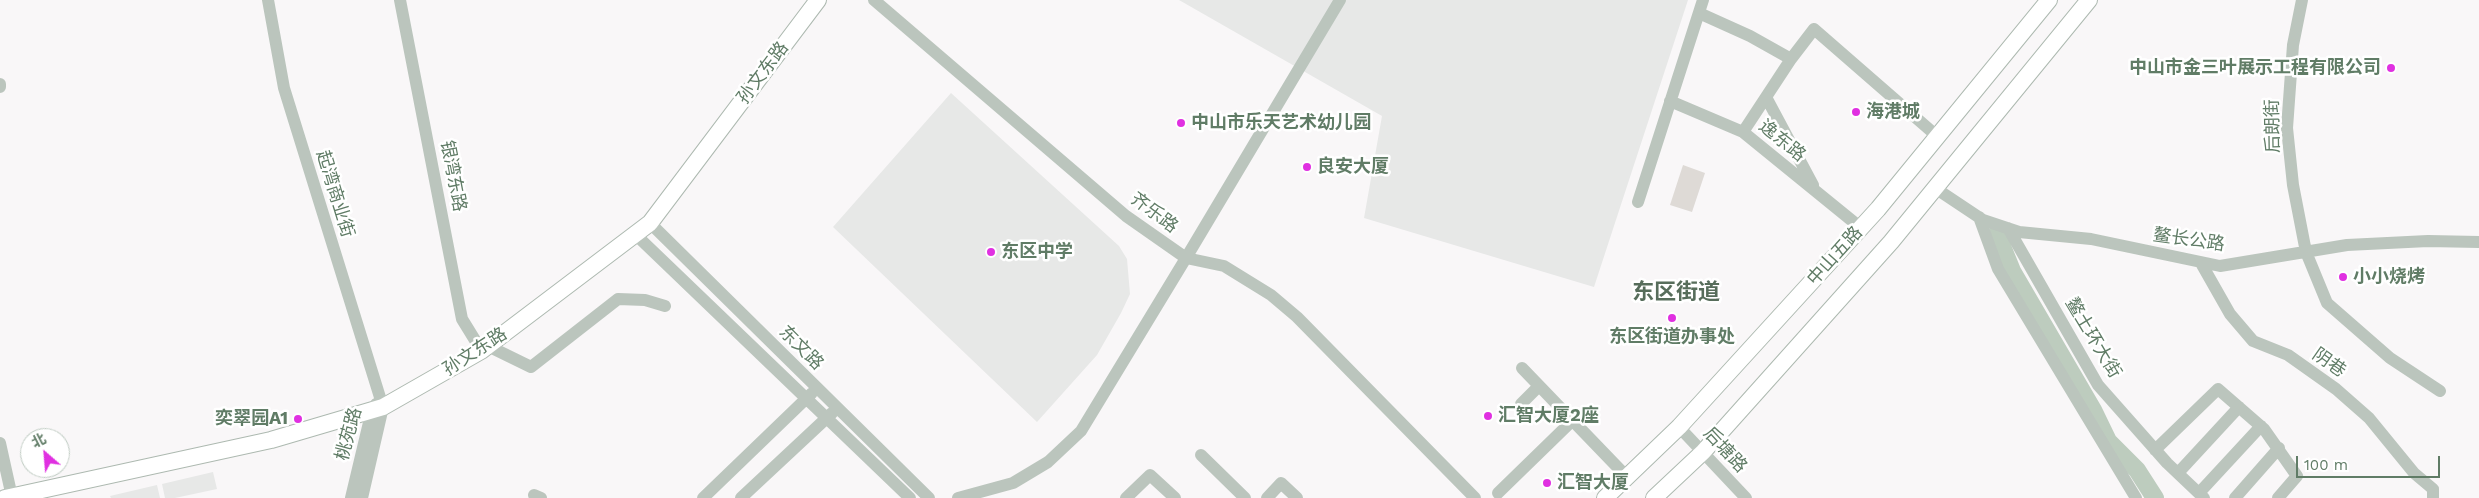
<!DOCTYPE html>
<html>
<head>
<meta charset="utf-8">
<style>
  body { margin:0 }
  #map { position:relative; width:2479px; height:498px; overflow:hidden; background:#f9f7f8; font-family:"Work Sans","Noto Sans SC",sans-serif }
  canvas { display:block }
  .north { position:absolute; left:20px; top:428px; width:50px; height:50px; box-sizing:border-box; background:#fff; border:1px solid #bfcbc2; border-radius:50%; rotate:333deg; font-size:14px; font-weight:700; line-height:20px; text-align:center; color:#607c66 }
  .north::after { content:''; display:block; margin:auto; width:18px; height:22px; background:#e030e1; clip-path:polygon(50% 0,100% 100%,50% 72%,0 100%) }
  .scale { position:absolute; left:2296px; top:456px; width:144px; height:22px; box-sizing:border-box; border:2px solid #607c66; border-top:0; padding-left:6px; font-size:15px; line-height:18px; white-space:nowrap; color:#607c66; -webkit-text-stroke:4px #fff; paint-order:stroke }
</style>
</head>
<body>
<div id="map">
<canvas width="2479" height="498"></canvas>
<div class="north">北</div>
<div class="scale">100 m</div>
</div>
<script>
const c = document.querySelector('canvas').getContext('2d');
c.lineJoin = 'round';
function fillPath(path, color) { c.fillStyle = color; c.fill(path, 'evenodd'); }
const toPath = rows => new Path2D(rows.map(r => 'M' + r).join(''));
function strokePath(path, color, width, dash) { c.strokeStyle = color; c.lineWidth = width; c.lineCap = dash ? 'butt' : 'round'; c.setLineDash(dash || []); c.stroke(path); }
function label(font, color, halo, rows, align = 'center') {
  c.font = font + ' "Work Sans","Noto Sans SC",sans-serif'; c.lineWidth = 5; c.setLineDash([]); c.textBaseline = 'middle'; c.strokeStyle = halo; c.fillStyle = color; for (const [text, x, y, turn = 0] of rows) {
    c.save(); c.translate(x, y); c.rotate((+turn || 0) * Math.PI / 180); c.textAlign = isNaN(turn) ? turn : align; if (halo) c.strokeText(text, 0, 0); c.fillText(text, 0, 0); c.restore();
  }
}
fillPath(toPath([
  [1179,0,1688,0,1594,287,1364,218,1382,116],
  [951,93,1119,246,1127,259,1130,294,1121,313,1097,355,1037,422,833,227],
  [213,472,217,489,175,498,165,498,162,484],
  [157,485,160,498,111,498,110,496]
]), '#e7e8e7');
fillPath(toPath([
  [1683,165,1705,173,1692,212,1670,205]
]), '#dedad6');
strokePath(toPath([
  [1997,234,2012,271,2093,410,2108,441,2137,470,2155,498]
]), '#bdccbe', 18);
const major = toPath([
  [5,498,271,440,383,407,481,351,650,223,818,0],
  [1605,498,1679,427,1878,209,2049,0],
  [1654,498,1703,452,1891,242,2089,0]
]);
strokePath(major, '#adb9b0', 18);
strokePath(toPath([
  [268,0,284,88,383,407,362,498],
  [400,0,462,319,478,345,488,346,531,367,618,299,645,300,665,306],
  [874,0,1126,216,1186,258,1340,0],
  [2302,0,2293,45,2287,128,2293,185,2306,252,2327,303,2390,358,2440,391],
  [1699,13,1750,36,1791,59,1743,132],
  [1791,59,1814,29,1938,137],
  [0,84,0,87],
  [1766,97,1813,185],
  [1670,101,1743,132,1861,228],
  [1935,188,1983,220,2019,232,2091,239,2220,266,2347,245,2428,241,2479,242],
  [1638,202,1703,0],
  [1979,217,1998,269,2136,498],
  [650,223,929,498],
  [2008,228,2098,385,2167,463,2204,498],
  [636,235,910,498],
  [2201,263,2230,314,2253,341,2288,355,2336,389,2369,418,2414,473,2433,489,2433,498],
  [1522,368,1627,477],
  [1521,404,1539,386],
  [1679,427,1746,498],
  [0,443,10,488],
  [2155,450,2218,389,2264,429,2297,476,2278,498],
  [1201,455,1245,498],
  [2178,473,2239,407],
  [1498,493,1573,420],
  [2199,493,2261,426],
  [534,495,541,498],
  [351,498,372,410,376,404],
  [703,498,812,393],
  [741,498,832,413],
  [958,498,1013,483,1048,462,1081,431,1186,258,1224,266,1271,295,1297,317,1475,498],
  [1126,498,1150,475,1175,498],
  [1267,498,1281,483,1297,498],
  [2235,498,2279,448]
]), '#bbc5bd', 12);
strokePath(major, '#fff', 16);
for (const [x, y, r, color] of [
  [2391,68,5,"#e030e1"],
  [1856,112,5,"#e030e1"],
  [1181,123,5,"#e030e1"],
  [1307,167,5,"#e030e1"],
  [991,252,5,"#e030e1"],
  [2343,277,5,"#e030e1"],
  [1672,318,5,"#e030e1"],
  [1488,416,5,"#e030e1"],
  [298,419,5,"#e030e1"],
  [1547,483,5,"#e030e1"]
]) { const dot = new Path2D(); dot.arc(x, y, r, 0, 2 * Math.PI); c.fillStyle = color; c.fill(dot); strokePath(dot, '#fff', 2); }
label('bold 18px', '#607c66', '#fff', [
  ["中山市金三叶展示工程有限公司",2381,68,"right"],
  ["海港城",1866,112],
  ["中山市乐天艺术幼儿园",1191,123],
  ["良安大厦",1317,167],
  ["东区中学",1001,252],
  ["小小烧烤",2353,277],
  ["东区街道办事处",1672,337,"center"],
  ["汇智大厦2座",1498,416],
  ["奕翠园A1",288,419,"right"],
  ["汇智大厦",1557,483]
], 'left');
label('18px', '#607c66', '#fff', [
  ["孙文东路",763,73,-53],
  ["后朗街",2273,126,-91],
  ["逸东路",1782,141,39],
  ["银湾东路",453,176,79],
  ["起湾商业街",335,194,73],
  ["齐乐路",1154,213,37],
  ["鳌长公路",2189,240,8],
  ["中山五路",1835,256,-48],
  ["鳌土环大街",2093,338,59],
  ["东文路",801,348,45],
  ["孙文东路",475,352,-33],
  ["阴巷",2329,363,35],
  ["桃苑路",349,434,-75],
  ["后塘路",1725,450,47]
]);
label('bold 22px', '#576d5b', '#fff', [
  ["东区街道",1676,293]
]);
</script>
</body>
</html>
